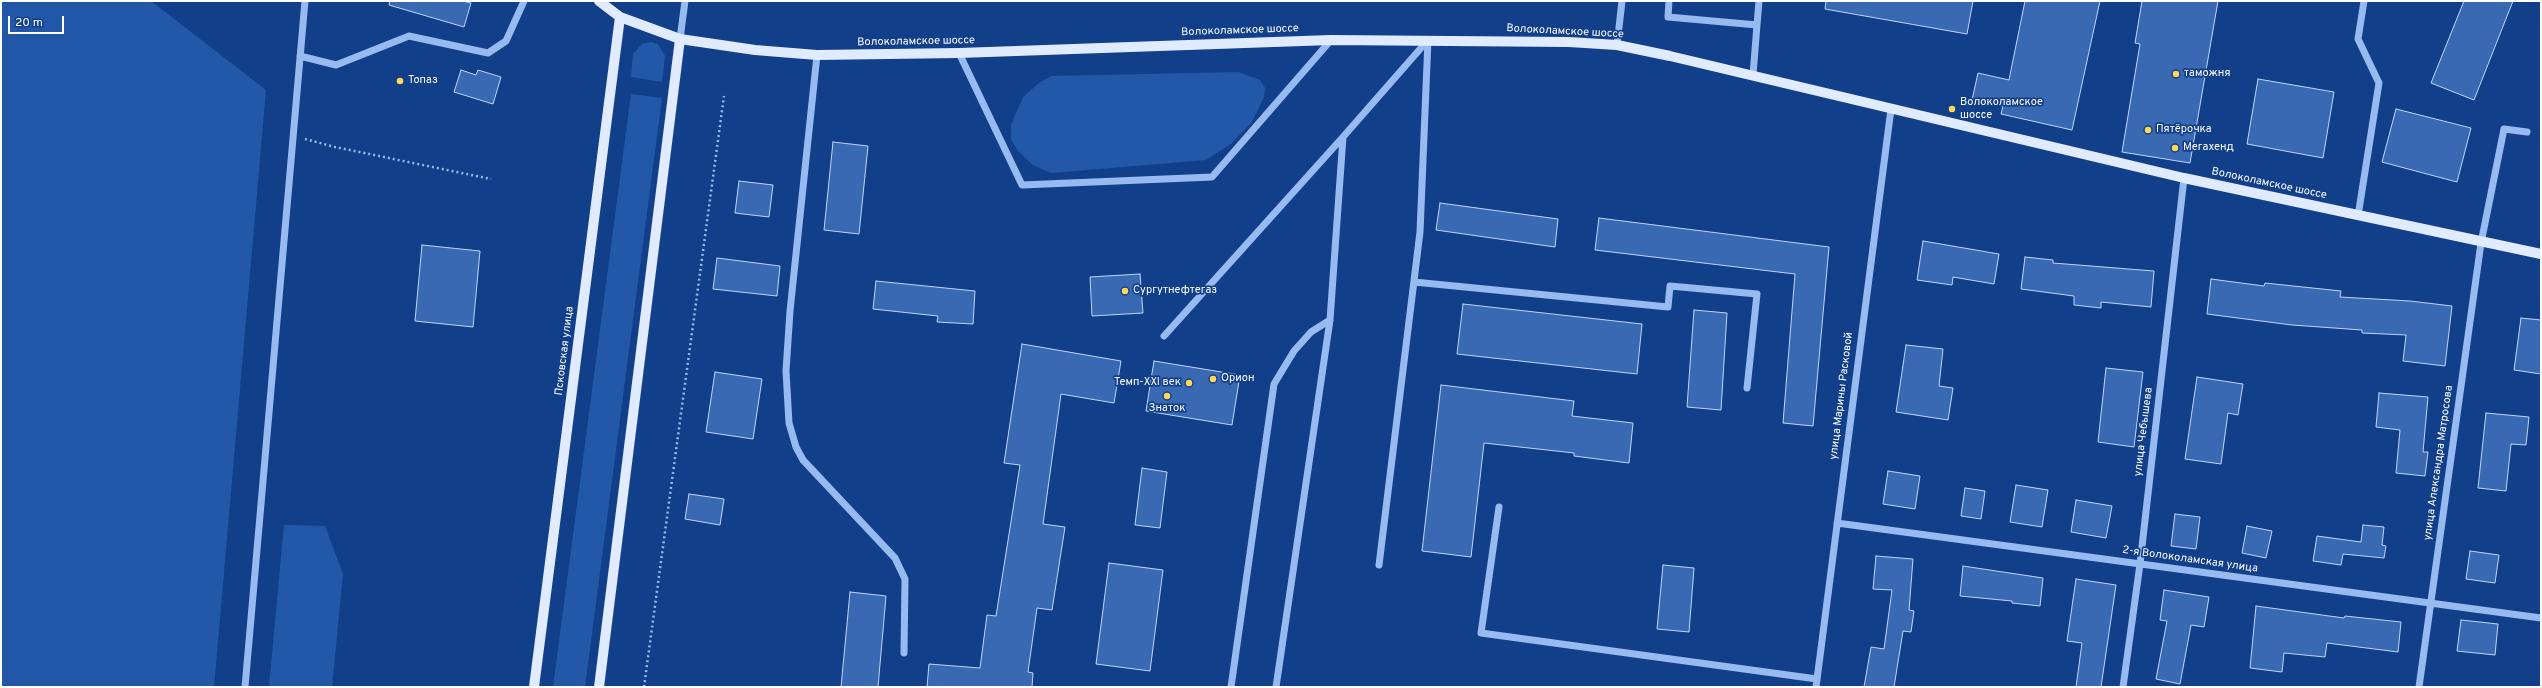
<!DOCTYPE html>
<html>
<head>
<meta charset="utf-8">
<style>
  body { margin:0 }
  #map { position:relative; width:2542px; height:688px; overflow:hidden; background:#123f8a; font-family:Overpass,sans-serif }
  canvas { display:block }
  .frame { position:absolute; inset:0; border:2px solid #fff; pointer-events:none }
  .scale { position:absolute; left:8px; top:16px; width:56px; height:18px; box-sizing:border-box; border:2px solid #fff; border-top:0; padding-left:5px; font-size:12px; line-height:14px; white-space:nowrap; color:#fff; -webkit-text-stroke:3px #123f8a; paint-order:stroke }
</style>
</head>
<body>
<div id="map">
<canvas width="2542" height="688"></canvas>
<div class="frame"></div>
<div class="scale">20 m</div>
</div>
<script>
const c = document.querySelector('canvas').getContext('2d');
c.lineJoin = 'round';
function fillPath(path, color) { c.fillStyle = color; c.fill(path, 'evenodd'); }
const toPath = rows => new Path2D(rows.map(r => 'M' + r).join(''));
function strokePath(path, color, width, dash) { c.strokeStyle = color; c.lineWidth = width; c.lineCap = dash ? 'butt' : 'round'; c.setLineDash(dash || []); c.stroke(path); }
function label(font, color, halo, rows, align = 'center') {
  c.font = font + ' Overpass,sans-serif'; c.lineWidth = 3.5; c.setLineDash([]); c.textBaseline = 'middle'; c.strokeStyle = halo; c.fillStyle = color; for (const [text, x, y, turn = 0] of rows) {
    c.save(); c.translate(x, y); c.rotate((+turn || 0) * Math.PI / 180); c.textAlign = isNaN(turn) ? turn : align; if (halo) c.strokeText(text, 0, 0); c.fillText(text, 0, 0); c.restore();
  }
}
fillPath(toPath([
  [1,1,151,1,266,90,214,687,1,687],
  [651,42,658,44,665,56,662,82,631,77,633,54,642,44],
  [1238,72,1260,80,1265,88,1264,97,1252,122,1231,144,1206,160,1051,173,1033,165,1018,151,1011,139,1011,125,1023,97,1039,83,1051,76],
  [631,94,662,98,585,687,553,687],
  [284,525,325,526,343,574,332,687,269,687]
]), '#2358a9');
const building = toPath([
  [390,1,462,1,471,3,464,27,389,5,390,1],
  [1826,1,1973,1,1967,34,1825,9,1826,1],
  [2025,1,2100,1,2072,130,2001,114,2003,106,1972,100,1978,73,2009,80,2025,1],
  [2142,1,2218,1,2190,163,2122,152,2140,44,2135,43,2142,1],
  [2464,1,2513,1,2474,100,2431,83,2464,1],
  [461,70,476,75,478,70,501,77,493,104,454,92,461,70],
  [2258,79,2334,92,2323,158,2247,144,2258,79],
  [2396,109,2471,128,2457,182,2382,162,2396,109],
  [833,142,868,146,859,234,824,230,833,142],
  [739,181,773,185,769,217,735,213,739,181],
  [1440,203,1558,219,1555,247,1436,230,1440,203],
  [1599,218,1829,247,1813,426,1783,423,1795,274,1595,250,1599,218],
  [1923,241,1999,254,1994,284,1953,277,1952,285,1917,280,1923,241],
  [422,245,480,251,473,327,415,321,422,245],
  [2025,257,2053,260,2053,263,2154,271,2151,307,2101,302,2101,308,2074,305,2074,296,2021,289,2025,257],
  [717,258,780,266,777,296,713,289,717,258],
  [1140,274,1143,313,1092,316,1090,277,1140,274],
  [2211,279,2264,286,2265,283,2341,291,2340,297,2410,301,2452,306,2445,366,2403,361,2406,335,2362,333,2362,330,2292,325,2207,314,2211,279],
  [876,281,975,291,973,324,937,322,938,316,873,309,876,281],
  [1463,304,1642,324,1637,374,1457,354,1463,304],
  [1694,310,1727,313,1721,410,1687,407,1694,310],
  [2521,318,2541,320,2541,374,2514,370,2521,318],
  [1022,344,1121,361,1114,403,1061,394,1043,524,1065,527,1052,610,1037,608,1028,672,1033,673,1032,687,927,687,929,664,980,668,987,615,996,616,1020,465,1004,463,1022,344],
  [1906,345,1943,349,1939,386,1953,388,1948,420,1896,412,1906,345],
  [1154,361,1240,375,1232,425,1146,411,1154,361],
  [2106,368,2143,372,2134,447,2098,442,2106,368],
  [715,372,762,379,753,439,706,432,715,372],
  [2197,377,2243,384,2238,415,2228,413,2221,464,2185,459,2197,377],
  [1441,385,1574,401,1572,416,1633,423,1629,463,1574,456,1574,453,1484,443,1471,557,1422,551,1441,385],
  [2379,393,2428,397,2423,452,2428,452,2425,476,2396,473,2400,430,2376,427,2379,393],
  [2486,413,2529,417,2526,445,2511,444,2506,491,2478,488,2486,413],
  [1142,468,1167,472,1160,528,1135,525,1142,468],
  [1888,471,1920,476,1915,509,1883,504,1888,471],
  [2016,485,2048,490,2042,527,2010,522,2016,485],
  [1965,488,1985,491,1981,519,1961,516,1965,488],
  [689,494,724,499,720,525,685,519,689,494],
  [2076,500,2112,506,2106,538,2071,532,2076,500],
  [2175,514,2200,517,2196,549,2171,546,2175,514],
  [2363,525,2384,527,2382,545,2386,546,2384,558,2343,554,2341,565,2313,561,2317,536,2361,542,2363,525],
  [2247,526,2272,531,2266,558,2242,553,2247,526],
  [2470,551,2499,555,2495,583,2466,579,2470,551],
  [1876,556,1913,559,1909,610,1914,611,1911,632,1903,631,1894,687,1864,687,1871,647,1884,649,1892,590,1873,589,1876,556],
  [1109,563,1163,570,1150,671,1096,664,1109,563],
  [1663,565,1694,568,1689,632,1657,629,1663,565],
  [1963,566,2043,578,2040,606,2012,603,2012,601,1960,596,1963,566],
  [2076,579,2116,585,2101,687,2076,687,2082,643,2067,641,2076,579],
  [2164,590,2209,597,2204,627,2191,625,2180,684,2156,679,2167,621,2160,620,2164,590],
  [850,592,886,596,878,687,841,687,850,592],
  [2256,606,2344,618,2345,616,2401,622,2398,652,2327,643,2325,657,2284,653,2282,672,2250,668,2256,606],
  [2461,620,2498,624,2495,655,2457,651,2461,620]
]);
fillPath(building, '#3a69b3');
strokePath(building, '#bed7fc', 1);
strokePath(toPath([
  [305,139,335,147,491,179],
  [644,687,724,96]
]), '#97bbf1', 2.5, [2, 3]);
strokePath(toPath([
  [1669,1,1668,17,1757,25,1753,75],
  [1757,25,1759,1],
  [680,39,685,1],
  [1617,45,1622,1],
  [959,53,1022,185,1212,177,1331,40],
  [817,55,790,311,786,371,789,423,796,447,803,460,895,558,905,579,904,653],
  [300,56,336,65,409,36,488,53,506,41,524,1],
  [2358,216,2379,83,2358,39,2364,1],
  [1414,282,1668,307,1670,286,1757,294,1747,388],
  [1164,336,1343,137],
  [1499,507,1481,633,1817,679],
  [1837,523,2541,618],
  [245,687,305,1],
  [1231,687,1274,384,1294,351,1311,332,1330,320],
  [1276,687,1330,320,1343,137,1428,40,1420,232,1379,565],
  [1816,687,1891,109],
  [2123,687,2140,564,2184,178],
  [2419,687,2481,243,2504,129,2527,132]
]), '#97bbf1', 7);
strokePath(toPath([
  [599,1,620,17,680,39,755,50,817,55,959,53,1331,40,1569,42,1617,45,1670,56,2184,178,2541,254],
  [534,687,620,17],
  [599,687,680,39]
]), '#e1ebff', 10);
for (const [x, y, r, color] of [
  [2176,74,4,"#ffd857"],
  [400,81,4,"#ffd857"],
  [1952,109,4,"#ffd857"],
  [2148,130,4,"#ffd857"],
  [2175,148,4,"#ffd857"],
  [1125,291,4,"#ffd857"],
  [1213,379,4,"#ffd857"],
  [1189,383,4,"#ffd857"],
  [1167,396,4,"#ffd857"]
]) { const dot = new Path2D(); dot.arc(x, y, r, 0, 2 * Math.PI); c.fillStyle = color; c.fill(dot); strokePath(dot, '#123f8a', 1.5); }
label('11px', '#fff', '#123f8a', [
  ["Волоколамское шоссе",1240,31,-2],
  ["Волоколамское шоссе",1565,32,3],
  ["Волоколамское шоссе",916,42,-1],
  ["Волоколамское шоссе",2269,184,12],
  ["Псковская улица",565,351,-83],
  ["улица Марины Расковой",1842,396,-83],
  ["улица Чебышева",2144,432,-83],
  ["улица Александра Матросова",2439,463,-82],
  ["2-я Волоколамская улица",2190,560,8]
]);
label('11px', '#fff', '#123f8a', [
  ["таможня",2184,74],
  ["Топаз",408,81],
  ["Волоколамское",1960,103],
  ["шоссе",1960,116],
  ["Пятёрочка",2156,130],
  ["Мегахенд",2183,148],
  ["Сургутнефтегаз",1133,291],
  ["Орион",1221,379],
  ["Темп-XXI век",1181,383,"right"],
  ["Знаток",1167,409,"center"]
], 'left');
</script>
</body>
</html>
